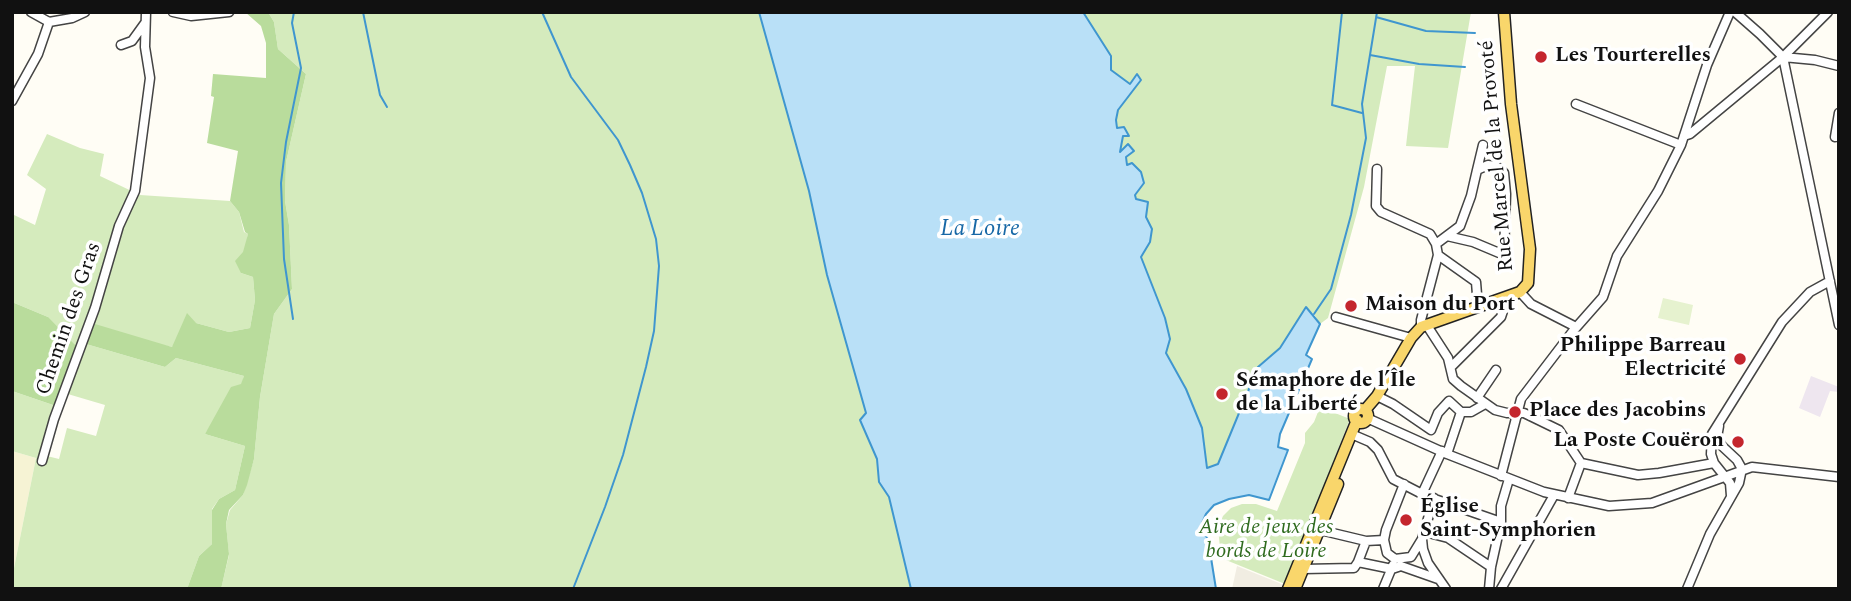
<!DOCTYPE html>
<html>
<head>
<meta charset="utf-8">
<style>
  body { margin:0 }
  #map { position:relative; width:1851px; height:601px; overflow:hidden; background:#fffdf5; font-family:Spectral,serif }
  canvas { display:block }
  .frame { position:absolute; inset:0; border:14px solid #111; pointer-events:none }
</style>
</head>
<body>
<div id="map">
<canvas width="1851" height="601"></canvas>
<div class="frame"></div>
</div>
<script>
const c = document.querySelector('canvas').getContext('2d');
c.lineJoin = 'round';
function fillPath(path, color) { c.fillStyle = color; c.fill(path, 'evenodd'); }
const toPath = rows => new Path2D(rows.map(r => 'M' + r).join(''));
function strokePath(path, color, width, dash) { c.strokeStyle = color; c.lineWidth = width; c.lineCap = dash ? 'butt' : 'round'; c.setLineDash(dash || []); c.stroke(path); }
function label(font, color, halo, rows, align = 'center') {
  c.font = font + ' Spectral,serif'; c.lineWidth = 7; c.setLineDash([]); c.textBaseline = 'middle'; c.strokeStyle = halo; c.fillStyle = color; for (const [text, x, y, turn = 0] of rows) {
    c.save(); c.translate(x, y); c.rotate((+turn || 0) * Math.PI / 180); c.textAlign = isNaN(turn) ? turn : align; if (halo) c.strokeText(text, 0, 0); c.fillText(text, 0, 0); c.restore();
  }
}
fillPath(toPath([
  [1811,376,1839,387,1839,392,1830,391,1820,417,1799,408]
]), '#eee6ef');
fillPath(toPath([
  [12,451,36,458,12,578]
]), '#f6f3d4');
fillPath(toPath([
  [268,12,759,12,809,191,827,275,866,414,860,420,877,459,879,482,889,497,911,589,221,589,229,555,226,524,230,510,243,495,254,459,260,397,274,314,292,289,289,225,285,201,286,162,306,74,278,49,274,22],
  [1083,12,1471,12,1448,148,1406,146,1415,66,1387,66,1364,187,1328,318,1320,324,1314,314,1306,308,1280,348,1258,367,1222,456,1218,464,1213,467,1206,468,1202,428,1186,389,1166,353,1170,339,1165,318,1141,257,1149,242,1135,194,1144,183,1141,172,1132,163,1127,165,1126,157,1128,145,1120,153,1120,143,1123,136,1128,136,1117,128,1116,120,1118,110,1141,80,1130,84,1111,70],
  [47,134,80,148,104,154,100,176,140,195,230,201,239,212,244,232,248,234,241,273,253,277,255,300,250,328,229,332,196,323,172,347,153,343,86,344,165,367,176,358,244,376,242,384,205,434,245,446,235,490,219,499,212,509,212,544,199,556,187,589,12,589,12,578,36,458,12,451,12,391,56,406,39,454,59,459,67,428,96,436,105,405,61,392,48,317,12,302,12,214,35,225,46,189,27,175],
  [1320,407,1350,419,1285,584,1221,558,1218,528,1223,516,1231,508,1242,504,1256,504,1277,511,1305,443,1305,433,1314,422]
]), '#d5ebbd');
fillPath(toPath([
  [245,12,268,12,274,22,278,49,306,74,286,162,285,201,289,225,292,289,274,314,260,397,254,459,247,485,243,495,229,510,226,524,229,554,222,585,221,589,187,589,199,556,212,544,212,510,219,499,235,490,245,446,205,434,231,387,241,384,244,376,176,358,165,367,86,344,95,324,172,347,187,313,196,323,229,332,250,328,255,300,253,277,241,273,235,261,243,252,248,234,245,232,239,212,230,201,238,151,207,143,214,97,211,96,213,74,266,78,266,43,261,26],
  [12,302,48,317,76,346,56,406,12,391]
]), '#b9dc9c');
fillPath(toPath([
  [1663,298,1693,305,1689,325,1658,318]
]), '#e6f2cf');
fillPath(toPath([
  [1237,566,1279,583,1283,585,1283,589,1232,589]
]), '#f1ede2');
const water = toPath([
  [759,12,1083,12,1111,56,1111,70,1130,84,1137,74,1141,80,1118,110,1116,120,1117,128,1124,127,1129,136,1123,136,1120,152,1128,144,1134,151,1126,157,1127,165,1132,163,1141,172,1144,183,1135,195,1136,199,1148,202,1146,217,1152,229,1150,242,1141,257,1165,318,1170,339,1166,353,1186,389,1202,428,1207,468,1218,464,1258,367,1280,348,1306,307,1320,324,1306,355,1312,359,1280,434,1278,447,1288,450,1269,500,1249,495,1229,499,1214,505,1206,514,1202,523,1202,531,1208,539,1216,589,911,589,889,497,879,482,877,459,860,420,866,413,827,275,809,191,759,12]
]);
fillPath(water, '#b9e0f7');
strokePath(water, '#3f96cf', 2);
strokePath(toPath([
  [363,12,380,95,387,107],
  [542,12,571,77,618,140,630,165,642,193,656,239,659,266,654,331,646,367,623,455,605,507,573,589],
  [1342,12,1332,105,1362,113],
  [1376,17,1426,31,1475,33],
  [1370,55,1419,64,1465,67],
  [1314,314,1331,289,1351,215,1366,138,1362,104,1377,12],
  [293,319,284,259,281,183,286,142,301,68,292,23,294,12]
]), '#3f96cf', 2);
const minor = toPath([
  [31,12,49,22,72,18,85,12],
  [173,12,191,16,229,12],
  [1735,12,1760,34,1783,57,1839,325],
  [121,45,132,41,145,23],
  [1783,57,1815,60,1839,66],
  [12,101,38,54,49,22],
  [1576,104,1681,145],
  [1684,136,1690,134,1783,57,1828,12],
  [1835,137,1839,113],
  [1377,169,1376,206,1381,212,1430,234,1436,244,1438,255,1421,320,1421,327],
  [1477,170,1483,145],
  [1436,244,1460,226,1471,196,1477,170,1488,165,1496,166,1500,169,1504,173,1506,194,1504,255,1473,242,1447,236],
  [1438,255,1476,282,1478,307],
  [1520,292,1531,304,1576,327],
  [1336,317,1411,338],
  [1426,324,1448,358,1453,379,1461,386,1495,410,1507,413,1524,413,1559,430,1581,463,1638,475,1659,473,1714,463],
  [1451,367,1501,317,1503,311,1499,300],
  [1377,396,1393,404,1431,430,1438,413,1449,401,1461,412,1471,412,1485,404],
  [1477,398,1496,370],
  [1367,418,1447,454,1544,492,1609,506,1652,503,1752,467,1839,477],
  [1719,426,1717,437,1722,446,1737,460,1742,469],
  [1356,436,1370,442,1378,450,1393,479,1426,496,1501,522],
  [1447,454,1461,412],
  [42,461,54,419,95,308,119,226,135,191,150,78,145,47,146,12],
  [1501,476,1521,399,1573,331,1603,297,1617,256,1658,191,1681,145,1707,65,1730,12],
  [1404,484,1386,530,1384,540,1387,553,1395,559,1411,557,1422,539],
  [1422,494,1442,451],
  [1731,496,1730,483,1714,463,1711,454,1712,434,1782,322,1810,292,1830,281],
  [1434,498,1422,539,1423,549,1428,563,1446,589],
  [1568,498,1581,463],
  [1320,530,1366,541,1384,540],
  [1425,532,1448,538,1491,567],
  [1358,562,1366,541],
  [1303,569,1354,568,1358,562,1392,569,1401,566,1438,579],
  [1383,589,1393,565],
  [1489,589,1491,567,1501,522,1501,506,1509,479],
  [1501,589,1554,495],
  [1687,589,1710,534,1739,483,1742,469]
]);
const major = toPath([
  '1354 416a7 7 0 1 1 14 0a7 7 0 1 1-14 0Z',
  [1365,410,1377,396,1411,338,1421,327,1520,292,1528,283,1530,249,1511,104,1504,12],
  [1288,589,1357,420],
  [1295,589,1338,484]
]);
strokePath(minor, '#444', 11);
strokePath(major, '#222', 13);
strokePath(minor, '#fff', 8);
strokePath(major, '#f9d66b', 10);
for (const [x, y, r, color] of [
  [1541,57,7,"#c4262e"],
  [1351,306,7,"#c4262e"],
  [1740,359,7,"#c4262e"],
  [1222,394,7,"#c4262e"],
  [1515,412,7,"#c4262e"],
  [1738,442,7,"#c4262e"],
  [1406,520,7,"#c4262e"]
]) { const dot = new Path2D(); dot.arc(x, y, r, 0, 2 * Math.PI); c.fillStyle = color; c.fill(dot); strokePath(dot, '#fff', 2.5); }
label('bold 21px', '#111', '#fff', [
  ["Les Tourterelles",1555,57],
  ["Maison du Port",1365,306],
  ["Philippe Barreau",1726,347,"right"],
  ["Electricité",1726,371,"right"],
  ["Sémaphore de l’Île",1236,382],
  ["de la Liberté",1236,406],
  ["Place des Jacobins",1529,412],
  ["La Poste Couëron",1724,442,"right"],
  ["Église",1420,508],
  ["Saint-Symphorien",1420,532]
], 'left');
label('21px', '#111', '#fff', [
  ["Rue Marcel de la Provoté",1498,156,-95],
  ["Chemin des Gras",70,319,-71]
]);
label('italic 21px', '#2f6b1f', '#fff', [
  ["Aire de jeux des",1266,529],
  ["bords de Loire",1266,553]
]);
label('italic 23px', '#1768a6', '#fff', [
  ["La Loire",980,230]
]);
</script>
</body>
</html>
